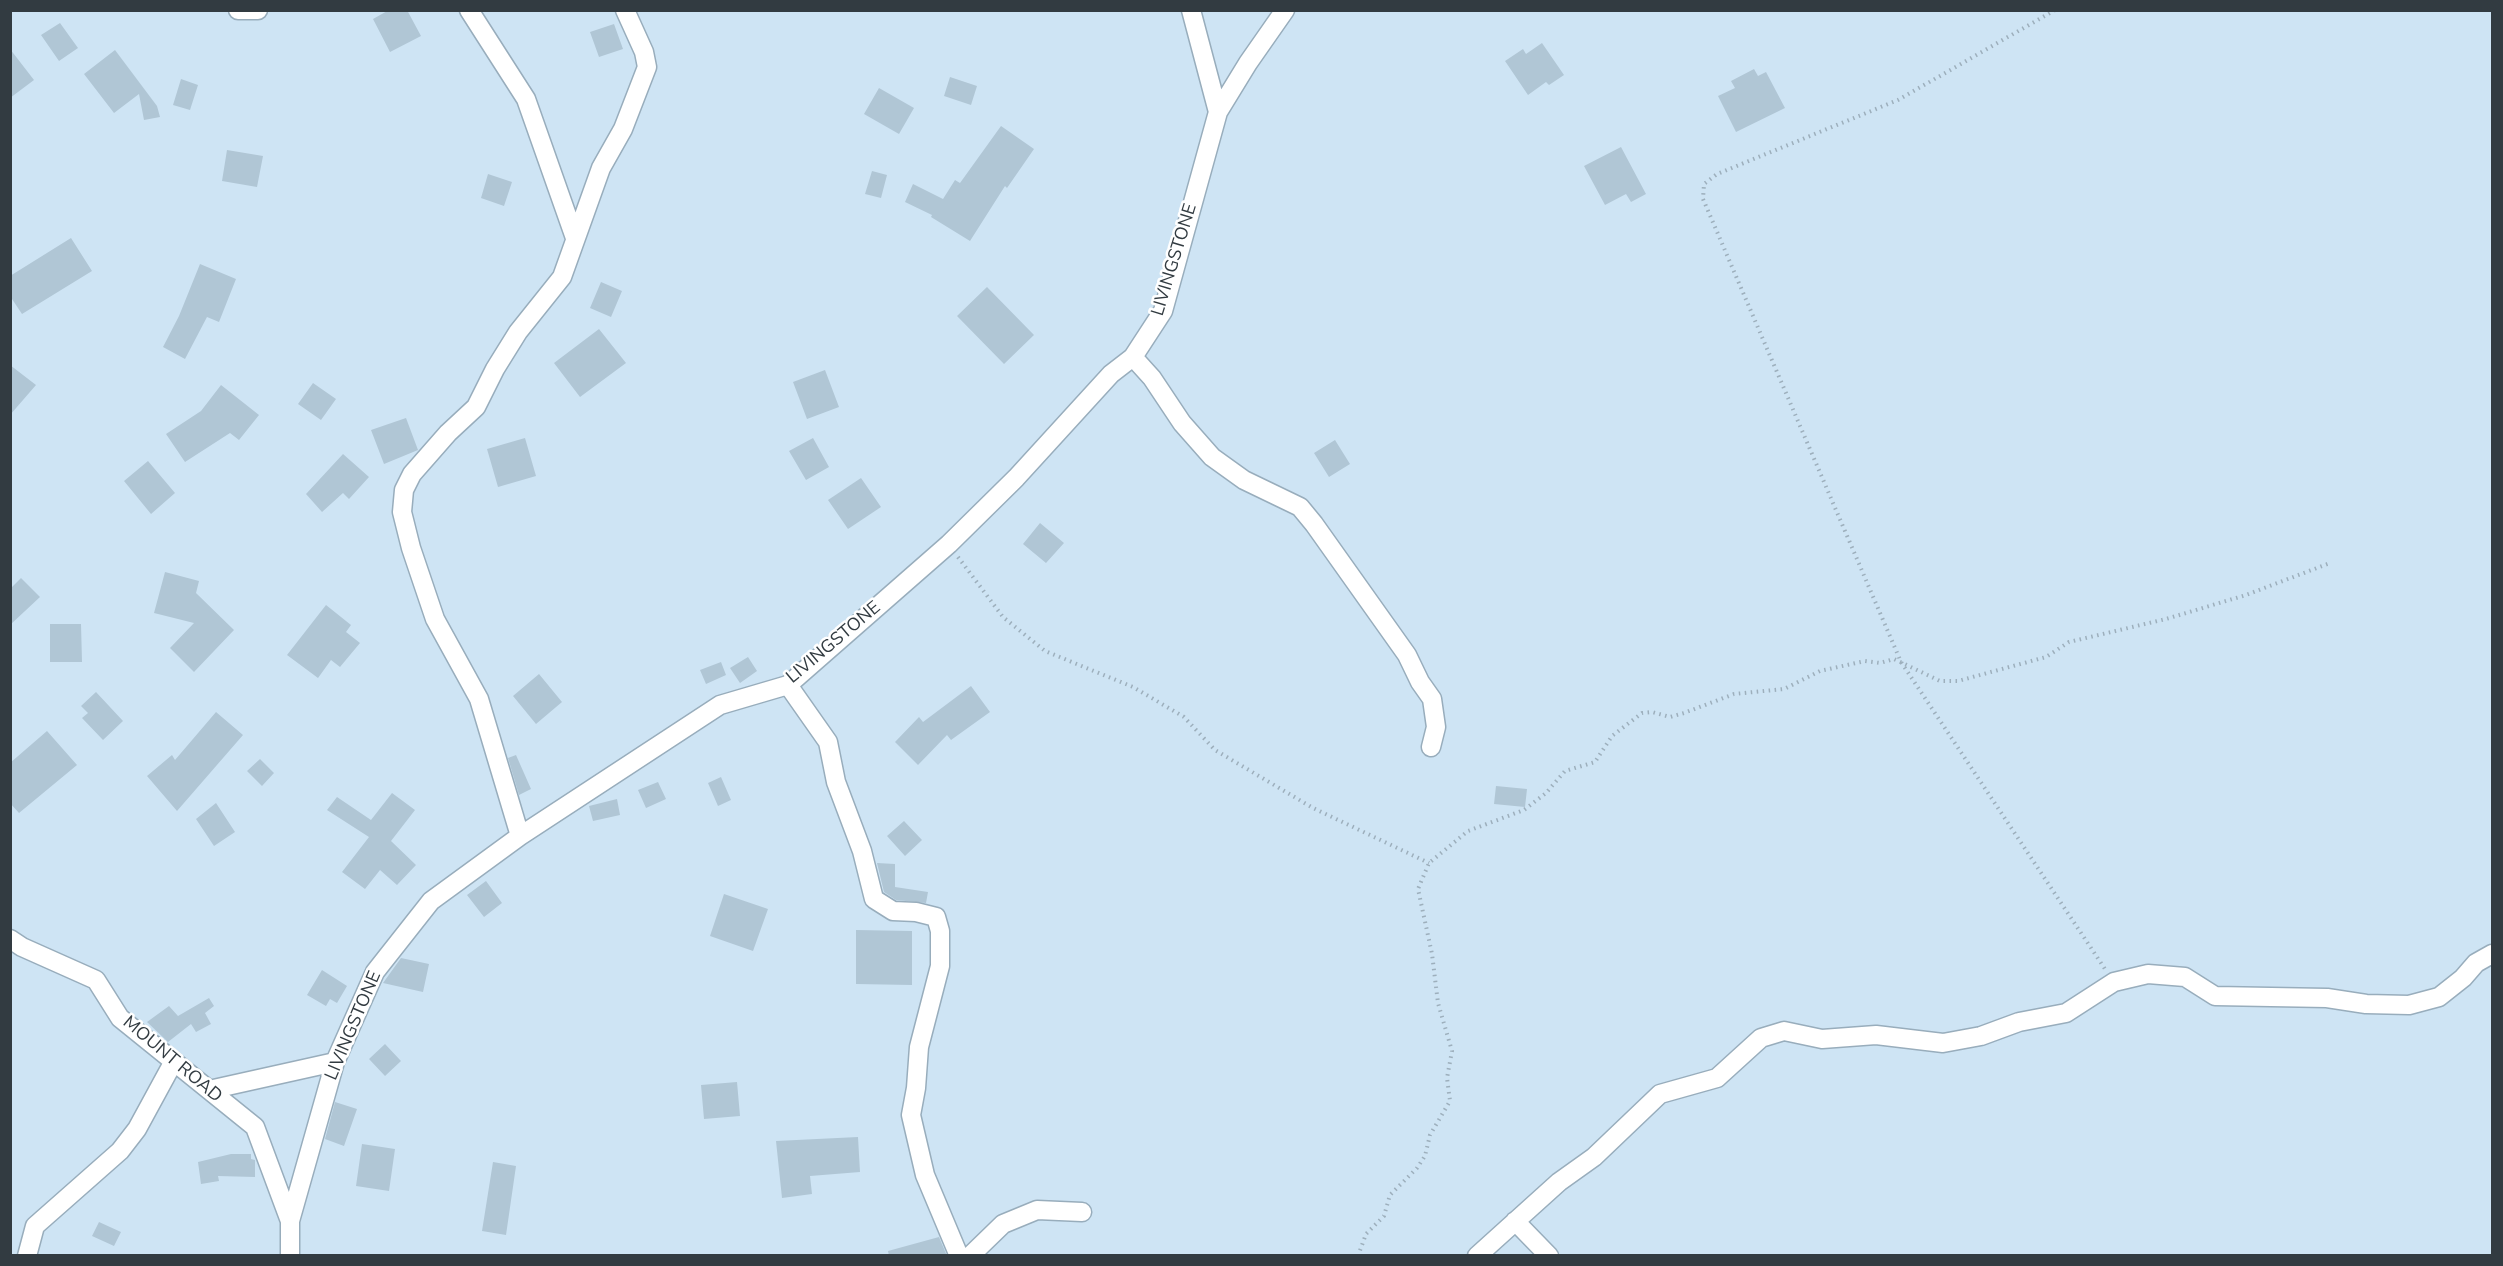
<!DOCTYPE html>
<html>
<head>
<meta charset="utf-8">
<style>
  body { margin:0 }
  #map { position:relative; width:2503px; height:1266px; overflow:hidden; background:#cee4f4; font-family:"Nunito Sans",sans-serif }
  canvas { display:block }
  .frame { position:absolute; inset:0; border:12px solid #323b41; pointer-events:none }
</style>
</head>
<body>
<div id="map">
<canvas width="2503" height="1266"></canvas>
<div class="frame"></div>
</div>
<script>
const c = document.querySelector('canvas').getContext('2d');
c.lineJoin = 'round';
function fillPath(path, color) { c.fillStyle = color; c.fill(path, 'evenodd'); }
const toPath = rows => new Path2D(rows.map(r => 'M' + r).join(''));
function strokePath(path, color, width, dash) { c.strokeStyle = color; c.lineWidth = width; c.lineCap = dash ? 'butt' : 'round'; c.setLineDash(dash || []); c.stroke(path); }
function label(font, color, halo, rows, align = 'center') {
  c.font = font + ' "Nunito Sans",sans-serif'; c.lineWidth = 5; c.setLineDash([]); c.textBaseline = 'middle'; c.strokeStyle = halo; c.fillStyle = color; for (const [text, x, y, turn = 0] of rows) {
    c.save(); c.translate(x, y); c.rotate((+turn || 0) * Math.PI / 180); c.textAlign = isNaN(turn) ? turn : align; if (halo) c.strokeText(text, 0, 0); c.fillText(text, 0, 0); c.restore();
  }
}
fillPath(toPath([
  [389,10,407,10,421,36,390,52,373,19],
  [60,23,78,48,59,61,41,35],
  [614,24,623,49,599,57,590,32],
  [1542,43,1564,75,1549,85,1546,82,1528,95,1505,61,1523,49,1526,54],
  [10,49,34,80,10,98],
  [115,50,157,106,160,117,144,120,139,94,114,113,84,74],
  [1754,69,1758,76,1766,72,1785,108,1736,132,1718,96,1735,88,1731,81],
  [950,77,977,86,971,105,944,96],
  [181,79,198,85,190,110,173,105],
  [879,88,914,108,899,134,864,114],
  [1001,126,1034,149,1007,188,1005,186,970,241,931,217,932,215,905,202,913,184,943,199,955,180,960,183],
  [1621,147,1646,194,1631,202,1626,194,1605,205,1584,166],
  [227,150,263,156,257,187,222,181],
  [872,171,887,175,881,198,865,194],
  [488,174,512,182,504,206,481,198],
  [71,238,92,271,22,314,10,296,10,276],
  [200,264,236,279,219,322,207,317,185,359,163,347,179,316],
  [601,282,622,291,611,317,590,308],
  [987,287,1034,335,1004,364,957,316],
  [599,329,626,363,580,397,554,363],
  [10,365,36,385,10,415],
  [825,370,839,407,807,419,793,382],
  [313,383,336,399,321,420,298,404],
  [221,385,259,415,239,440,230,433,185,462,166,434,201,411],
  [406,418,418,450,384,464,371,430],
  [525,438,536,476,498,487,487,449],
  [813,438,829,467,806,480,789,451],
  [1335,440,1350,464,1329,477,1314,453],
  [343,454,369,477,349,499,343,493,322,512,306,494],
  [148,461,175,493,151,514,124,481],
  [861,478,881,507,848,529,828,500],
  [1040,523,1064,543,1046,563,1023,544],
  [165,572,199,581,196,593,234,630,194,672,170,648,194,623,154,613],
  [21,578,40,597,10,625,10,589],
  [326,605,351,625,346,632,360,643,340,667,331,660,318,678,287,655],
  [50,624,81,624,82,662,50,662],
  [748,657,757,671,740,683,730,668],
  [721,662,726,675,706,684,700,670],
  [539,674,562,702,536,724,513,696],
  [971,686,990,712,951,740,947,735,918,765,895,742,919,717,923,722],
  [96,692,123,721,103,740,82,718,88,713,81,706],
  [216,712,243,735,177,811,147,776,172,755,175,760],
  [47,731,77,765,19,813,10,803,10,763],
  [516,755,531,789,519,795,508,758],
  [260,759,274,773,262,786,247,771],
  [721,777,731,800,718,806,708,783],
  [658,782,666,799,646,808,638,790],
  [1496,786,1527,789,1525,807,1494,804],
  [392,793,415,810,391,841,416,865,397,885,380,870,365,889,342,872,369,837,327,810,337,797,371,820],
  [617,799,620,815,593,821,589,806],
  [216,803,235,832,214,846,196,819],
  [904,821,922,840,905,856,887,836],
  [877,863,895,864,895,887,928,892,926,903,896,900,884,892],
  [486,881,502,903,484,917,467,895],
  [724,894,768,909,753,951,710,936],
  [856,930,912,931,912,985,856,984],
  [401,958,429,964,423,992,383,983],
  [322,970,347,986,337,1003,330,999,326,1006,307,995],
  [209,998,214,1006,205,1013,211,1024,196,1032,191,1024,168,1042,147,1022,169,1006,178,1016],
  [385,1044,401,1061,385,1076,369,1059],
  [737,1082,740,1116,704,1119,701,1085],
  [335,1102,357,1109,344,1146,325,1139],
  [858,1137,860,1172,810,1176,812,1194,782,1198,776,1141],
  [362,1144,395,1149,389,1191,356,1186],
  [231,1154,251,1154,251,1159,255,1160,255,1177,218,1176,219,1181,201,1184,198,1162],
  [493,1162,516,1166,506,1235,482,1231],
  [99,1222,121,1232,114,1246,92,1236],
  [939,1237,947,1256,889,1256,888,1251]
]), '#b0c6d5');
const street = toPath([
  [238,10,258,10],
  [469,10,526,99,575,238],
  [1191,10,1218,112],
  [1133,357,1152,378,1182,423,1212,457,1244,480,1300,507,1314,524,1407,655,1420,682,1432,699,1436,727,1431,747],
  [788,685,828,742,836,782,862,851,874,899,893,911,916,912,936,917,940,931,940,966,919,1047,916,1088,911,1115,925,1175,959,1256],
  [520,836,479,699,435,619,411,548,402,512,404,490,412,474,448,433,476,407,495,369,518,332,562,277,601,168,623,129,647,67,644,52,625,10],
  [10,939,22,947,96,980,120,1018,255,1127,290,1221],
  [209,1090,335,1062],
  [1515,1221,1549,1256],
  [27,1256,35,1226,120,1151,137,1129,174,1061],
  [290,1256,290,1221,335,1062,375,972,431,901,520,836,720,705,788,685,949,544,1016,478,1111,374,1133,357,1163,311,1218,112,1248,63,1285,10],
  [970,1256,1003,1224,1037,1210,1082,1212],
  [1477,1256,1559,1182,1594,1157,1660,1094,1717,1078,1761,1038,1784,1031,1822,1039,1876,1035,1943,1043,1981,1036,2019,1022,2066,1013,2114,982,2148,974,2185,977,2215,996,2327,998,2366,1004,2409,1005,2439,997,2463,978,2476,963,2492,954]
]);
strokePath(street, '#98adbc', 21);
strokePath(toPath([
  [2055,10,1898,100,1717,174,1704,184,1703,199,1901,662,2105,969],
  [958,557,1003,617,1045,651,1133,687,1184,717,1215,750,1313,808,1429,863],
  [1358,1256,1366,1234,1384,1216,1390,1195,1417,1168,1425,1156,1430,1135,1450,1101,1447,1078,1452,1051,1438,1003,1432,954,1418,889,1429,863,1468,831,1524,810,1546,793,1565,771,1595,762,1612,736,1642,713,1652,712,1670,717,1684,713,1734,694,1784,689,1820,671,1865,661,1880,663,1894,659,1940,681,1958,681,2046,657,2069,642,2166,619,2246,595,2330,563]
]), '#9dafbc', 4, [1.5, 4.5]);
strokePath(street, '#fff', 18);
label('18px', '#323b41', '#fff', [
  ["LIVINGSTONE",1175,260,-73],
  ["LIVINGSTONE",834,643,-40],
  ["LIVINGSTONE",354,1026,-67],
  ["MOUNT ROAD",172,1060,40]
]);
</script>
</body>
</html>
